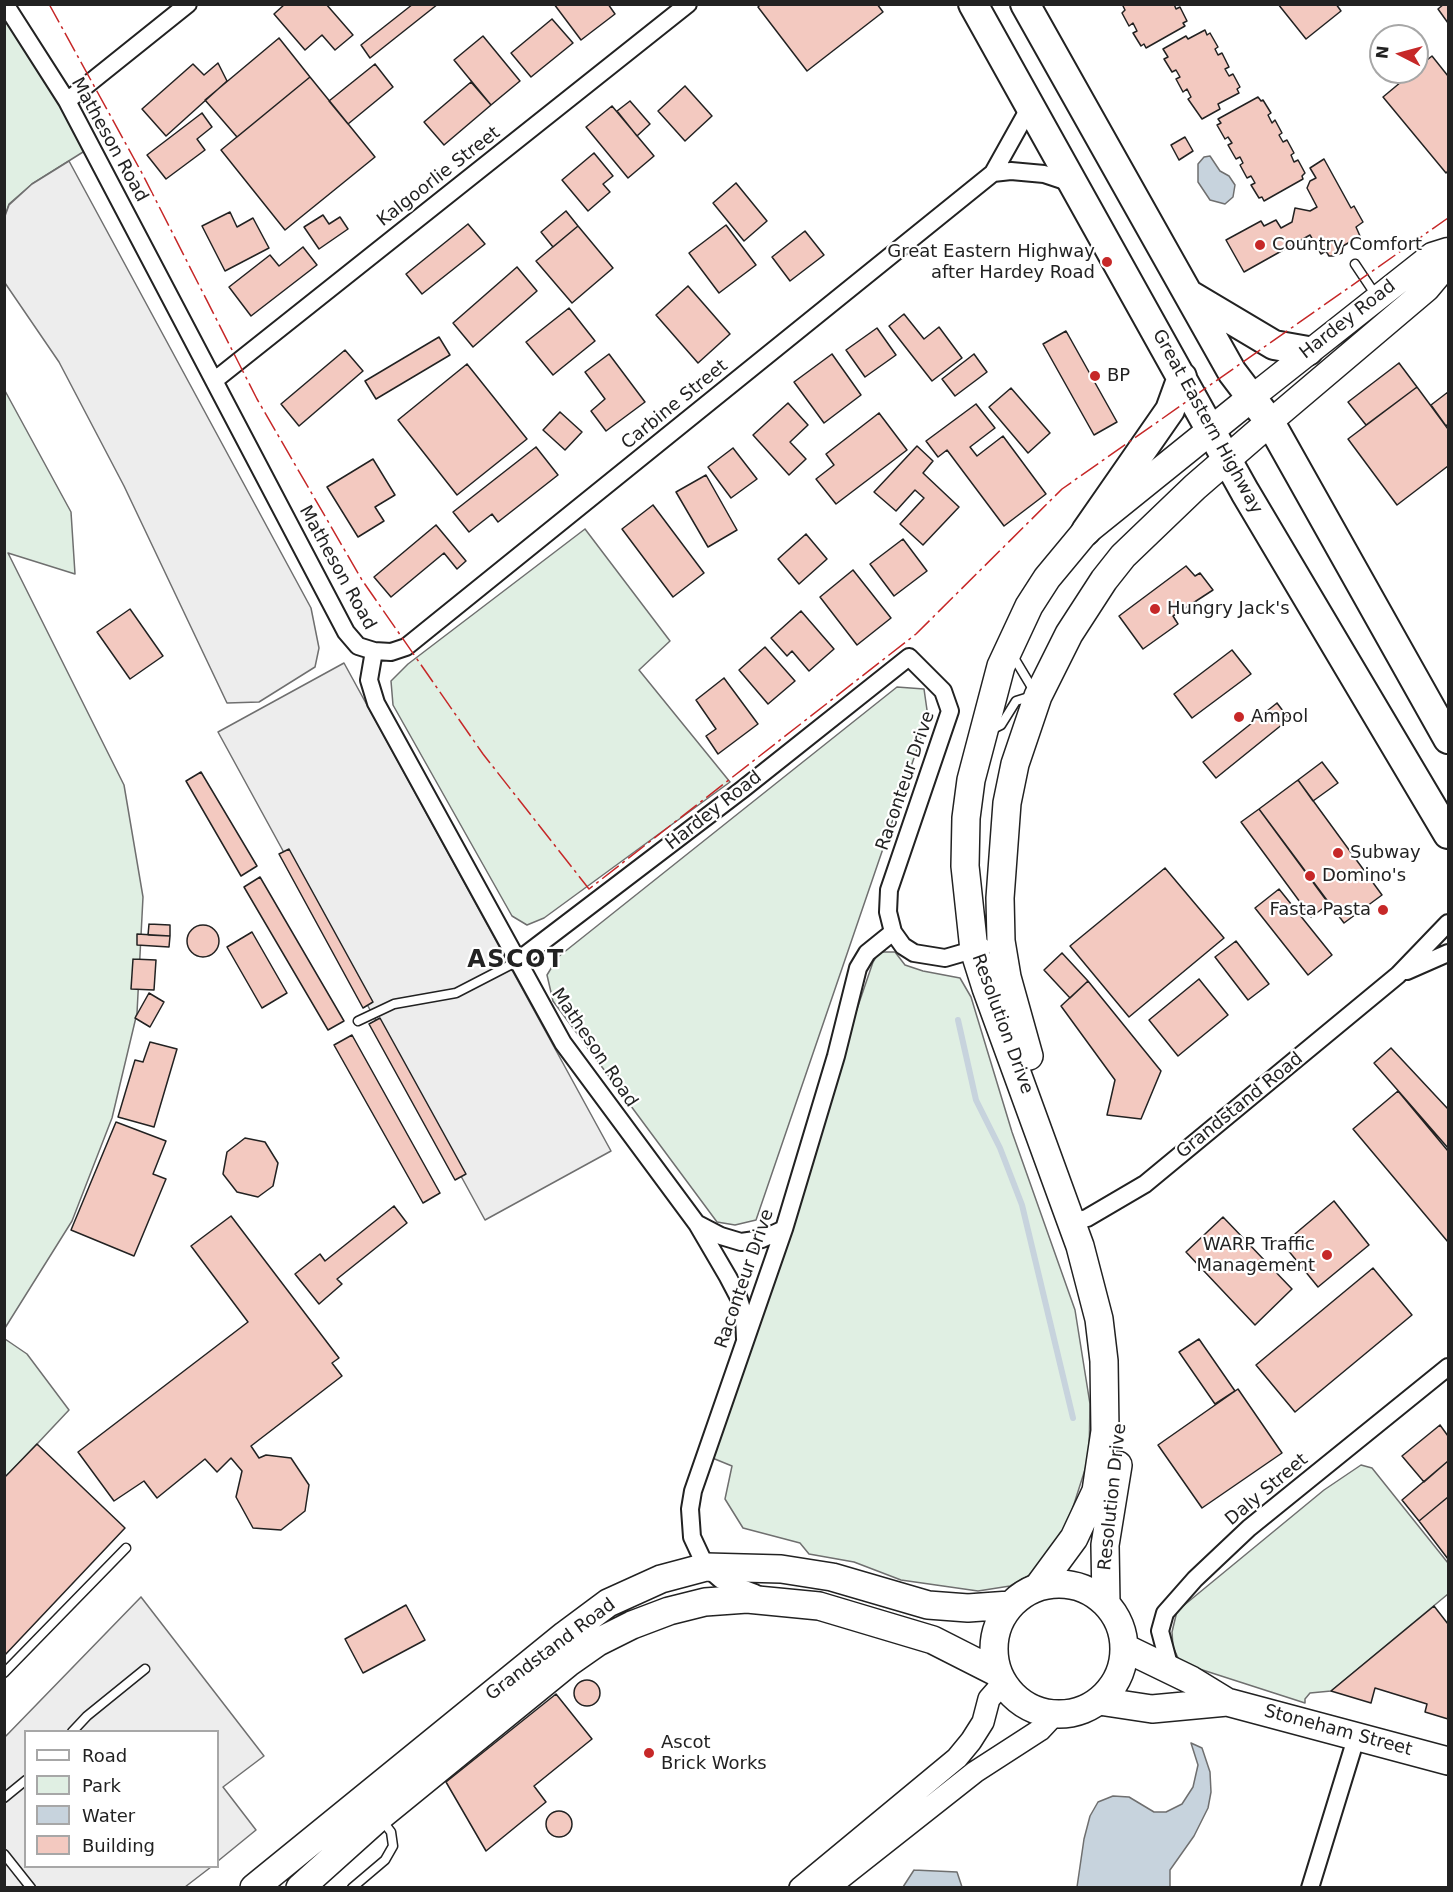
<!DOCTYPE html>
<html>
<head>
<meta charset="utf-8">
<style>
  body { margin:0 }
  #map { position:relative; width:1453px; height:1892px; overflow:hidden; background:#fff; font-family:"DejaVu Sans",sans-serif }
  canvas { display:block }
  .frame { position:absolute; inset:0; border:6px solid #222; pointer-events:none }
  .legend { position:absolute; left:24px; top:1730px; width:195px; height:138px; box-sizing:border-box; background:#fff; border:2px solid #a7a7a7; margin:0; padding:8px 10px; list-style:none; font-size:18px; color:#222 }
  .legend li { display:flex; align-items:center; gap:12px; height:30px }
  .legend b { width:30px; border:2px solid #a7a7a7 }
  .north { position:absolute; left:1369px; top:24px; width:60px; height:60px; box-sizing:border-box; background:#fff; border:2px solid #a7a7a7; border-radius:50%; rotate:276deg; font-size:16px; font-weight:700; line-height:24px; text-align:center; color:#222 }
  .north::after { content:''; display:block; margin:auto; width:21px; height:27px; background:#c62828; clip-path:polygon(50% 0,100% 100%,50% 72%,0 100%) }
</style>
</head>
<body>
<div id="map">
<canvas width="1453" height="1892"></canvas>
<div class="frame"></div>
<ul class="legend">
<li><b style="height:8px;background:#fff"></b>Road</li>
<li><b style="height:16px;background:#e0efe3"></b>Park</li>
<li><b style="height:16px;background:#c7d3dd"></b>Water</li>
<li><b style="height:16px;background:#f3c9c0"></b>Building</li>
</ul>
<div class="north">N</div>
</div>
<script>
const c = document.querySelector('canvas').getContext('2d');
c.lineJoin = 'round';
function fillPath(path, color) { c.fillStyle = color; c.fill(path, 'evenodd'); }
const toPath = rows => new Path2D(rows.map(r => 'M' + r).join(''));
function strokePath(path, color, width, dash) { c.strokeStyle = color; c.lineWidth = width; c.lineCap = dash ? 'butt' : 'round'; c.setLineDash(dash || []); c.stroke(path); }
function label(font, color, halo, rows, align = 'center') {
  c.font = font + ' "DejaVu Sans",sans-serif'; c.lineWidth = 4.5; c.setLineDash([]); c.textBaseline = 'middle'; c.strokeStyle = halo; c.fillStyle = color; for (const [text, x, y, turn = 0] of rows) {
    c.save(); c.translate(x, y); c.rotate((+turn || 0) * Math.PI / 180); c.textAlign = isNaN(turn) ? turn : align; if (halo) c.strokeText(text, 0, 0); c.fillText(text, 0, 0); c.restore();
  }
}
const green = toPath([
  [4,5,91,147,32,184,9,204,5,216,4,5],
  [4,389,71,512,75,574,8,553,124,785,143,897,137,1013,112,1118,72,1221,5,1328,4,389],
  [585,529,670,641,639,670,730,782,544,918,527,925,512,916,393,705,391,681,408,664,585,529],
  [897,687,924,689,928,717,756,1220,735,1225,717,1222,553,1001,547,975,558,957,897,687],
  [879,952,895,952,905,965,923,971,960,978,971,997,1012,1132,1075,1310,1090,1404,1089,1457,1067,1526,1052,1550,1030,1575,1010,1586,978,1591,901,1580,854,1562,809,1554,800,1543,743,1528,725,1499,732,1466,705,1455,873,962,879,952],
  [5,1339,27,1354,69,1410,5,1478,5,1339],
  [1361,1465,1372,1468,1448,1563,1448,1594,1331,1691,1310,1693,1305,1699,1305,1703,1184,1664,1179,1660,1173,1647,1172,1632,1177,1611,1324,1490,1361,1465]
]);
fillPath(green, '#e0efe3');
strokePath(green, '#6f6f6f', 1.5);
const parking = toPath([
  [69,161,311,608,319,648,315,667,259,702,227,703,124,486,59,362,5,283,5,216,9,205,32,184,69,161],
  [344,663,611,1151,485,1220,218,732,344,663],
  [141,1597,264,1756,223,1787,256,1830,218,1861,218,1732,26,1732,26,1866,211,1867,185,1887,5,1887,4,1738,141,1597]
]);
fillPath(parking, '#ededed');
strokePath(parking, '#6f6f6f', 1.5);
const water = toPath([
  [1210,156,1220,171,1229,176,1235,185,1233,197,1225,204,1210,200,1198,182,1198,164,1204,157,1210,156],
  [1191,1743,1202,1748,1210,1772,1211,1792,1208,1808,1194,1836,1170,1870,1170,1887,1077,1887,1084,1839,1090,1816,1098,1802,1113,1796,1129,1797,1154,1812,1166,1812,1182,1804,1193,1787,1198,1765,1191,1743],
  [914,1870,957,1872,962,1887,903,1887,914,1870]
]);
fillPath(water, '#c7d3dd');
strokePath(water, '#6f6f6f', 1.5);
strokePath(toPath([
  [958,1020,976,1100,1000,1148,1022,1205,1073,1418]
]), '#c7d3dd', 6);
const building = toPath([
  [285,4,326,4,353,35,335,50,322,35,305,50,274,14,285,4],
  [413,4,438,4,370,58,361,45,413,4],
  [554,4,608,4,615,14,581,40,554,4],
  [761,4,877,4,883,12,807,71,758,7,761,4],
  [1122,4,1174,4,1176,9,1180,7,1187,21,1183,23,1185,26,1146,48,1144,44,1141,46,1133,33,1137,31,1133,23,1129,26,1122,13,1125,10,1122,4],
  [1278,4,1336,4,1341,11,1306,39,1278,4],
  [1444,4,1448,4,1448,23,1438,9,1444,4],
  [552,19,573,43,531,77,511,53,552,19],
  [1205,30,1207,35,1210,33,1218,47,1215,49,1218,55,1222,53,1229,67,1225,69,1229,76,1233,74,1240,87,1237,89,1239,93,1218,104,1220,109,1202,119,1188,99,1191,97,1187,89,1183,92,1176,79,1180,77,1176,70,1172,72,1164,59,1168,57,1163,49,1186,36,1188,39,1205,30],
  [483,36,520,81,491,105,454,60,483,36],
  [279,38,310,77,237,137,205,100,279,38],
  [1432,56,1448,76,1448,171,1446,173,1383,97,1413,72,1417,72,1417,68,1432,56],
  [218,63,227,81,166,136,142,109,193,64,204,75,218,63],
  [375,64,393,87,348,124,329,101,375,64],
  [310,77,375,157,285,230,221,150,310,77],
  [471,82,491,105,444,145,424,122,471,82],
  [685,86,712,116,685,141,658,111,685,86],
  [1258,97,1261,101,1263,100,1271,113,1268,115,1272,123,1275,120,1282,133,1279,135,1283,142,1287,140,1294,153,1291,155,1294,162,1298,160,1305,173,1302,176,1303,179,1264,201,1262,197,1259,198,1251,185,1255,183,1251,176,1247,178,1240,165,1243,163,1240,157,1236,159,1228,145,1232,143,1228,137,1225,139,1217,125,1221,123,1218,119,1258,97],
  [630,101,650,124,637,136,617,111,630,101],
  [612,106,654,156,628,178,586,127,612,106],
  [202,113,212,127,197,139,205,150,166,179,147,155,202,113],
  [1185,137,1193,151,1179,160,1171,145,1185,137],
  [594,153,613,176,603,184,610,192,588,211,562,180,594,153],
  [1324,159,1351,208,1354,206,1363,222,1356,227,1360,236,1343,246,1342,253,1333,256,1329,256,1326,251,1321,254,1310,235,1244,272,1226,240,1261,221,1264,226,1276,220,1281,228,1292,222,1295,208,1310,211,1317,207,1307,188,1310,181,1316,178,1310,168,1324,159],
  [736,183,767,221,744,241,713,203,736,183],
  [566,211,578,226,553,247,541,232,566,211],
  [230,212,237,227,253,218,269,248,225,271,202,226,230,212],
  [323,215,329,224,340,217,348,229,319,249,304,227,323,215],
  [468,224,485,244,422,294,406,274,468,224],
  [726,225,756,265,719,293,689,253,726,225],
  [578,226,613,268,572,303,536,261,578,226],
  [805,231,824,255,790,281,772,257,805,231],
  [303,247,317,265,251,316,229,287,270,255,279,266,303,247],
  [517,267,537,291,473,347,453,323,517,267],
  [688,286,730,334,698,363,656,315,688,286],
  [569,308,595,341,553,375,526,342,569,308],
  [904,314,924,339,939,327,962,358,932,381,889,326,904,314],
  [877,328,896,355,865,377,846,350,877,328],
  [1066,331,1117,422,1094,435,1043,344,1066,331],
  [439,337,450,355,376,399,365,381,439,337],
  [345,350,363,371,299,426,281,404,345,350],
  [609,354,645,402,606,431,591,411,605,399,585,372,609,354],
  [832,354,861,395,824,423,794,382,832,354],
  [974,354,987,372,955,396,942,379,974,354],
  [1399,363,1417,387,1366,425,1348,402,1399,363],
  [467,364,527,439,457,495,398,420,467,364],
  [1417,387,1448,429,1448,466,1397,505,1348,439,1417,387],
  [1011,388,1050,433,1028,453,989,407,1011,388],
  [1448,392,1448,424,1446,426,1431,405,1448,392],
  [788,403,808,425,790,442,806,459,789,475,753,435,788,403],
  [976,404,995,428,970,447,977,456,1003,436,1046,494,1004,526,947,450,938,457,926,441,976,404],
  [560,412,582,432,565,450,543,430,560,412],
  [879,413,907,450,836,504,816,479,834,465,826,454,879,413],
  [917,446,933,461,923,473,959,507,923,545,900,524,924,498,915,490,896,511,874,492,917,446],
  [536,447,558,475,498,522,492,514,469,532,453,512,536,447],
  [733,448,757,479,731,498,708,467,733,448],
  [373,459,395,495,375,507,384,521,358,537,327,487,373,459],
  [706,475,737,530,708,547,676,492,706,475],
  [653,505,704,573,673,597,622,529,653,505],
  [436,525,466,561,457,569,444,553,391,597,374,577,436,525],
  [806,534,827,559,799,584,778,559,806,534],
  [903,539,927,571,894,596,870,564,903,539],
  [1186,566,1195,576,1200,573,1213,590,1173,616,1178,624,1143,649,1119,616,1186,566],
  [853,570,891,618,857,645,820,597,853,570],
  [130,609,163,656,130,679,97,632,130,609],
  [801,611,834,649,809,671,792,651,787,656,771,638,801,611],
  [765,647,795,681,768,704,739,670,765,647],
  [1232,650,1251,674,1192,718,1174,694,1232,650],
  [724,678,758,724,718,754,706,736,716,729,696,700,724,678],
  [1277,703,1289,719,1216,778,1203,762,1277,703],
  [1322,762,1338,783,1313,801,1298,780,1322,762],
  [201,772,257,866,241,876,186,781,201,772],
  [1298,780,1382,895,1344,923,1259,809,1298,780],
  [1259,809,1329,904,1311,917,1241,822,1259,809],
  [289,849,373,1002,363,1008,279,854,289,849],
  [1165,868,1224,938,1129,1017,1070,946,1165,868],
  [260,877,344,1021,328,1030,244,887,260,877],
  [1279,889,1332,955,1308,975,1255,908,1279,889],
  [149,924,170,925,170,936,148,935,149,924],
  '187 941a16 16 0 1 1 32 0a16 16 0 1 1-32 0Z',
  [252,932,287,993,262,1008,227,947,252,932],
  [137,934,170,936,169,947,137,945,137,934],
  [1236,941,1269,984,1248,1000,1215,957,1236,941],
  [1062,953,1088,981,1070,998,1044,970,1062,953],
  [133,959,156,960,154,990,131,989,133,959],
  [1199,979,1228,1015,1178,1056,1149,1020,1199,979],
  [1088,981,1161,1071,1141,1119,1107,1115,1115,1080,1061,1006,1088,981],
  [149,993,164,1002,150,1027,135,1018,149,993],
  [380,1018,466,1174,455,1180,369,1024,380,1018],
  [352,1035,440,1193,423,1203,334,1045,352,1035],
  [150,1042,177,1049,154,1127,118,1117,135,1060,143,1062,150,1042],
  [1391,1048,1448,1109,1448,1148,1374,1063,1391,1048],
  [1398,1091,1448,1151,1448,1242,1353,1129,1398,1091],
  [116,1122,166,1141,153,1174,166,1179,134,1256,71,1230,116,1122],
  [245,1138,265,1142,278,1163,273,1186,258,1197,237,1192,223,1174,227,1152,245,1138],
  [1334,1201,1369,1245,1318,1287,1283,1244,1334,1201],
  [394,1206,407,1223,337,1279,342,1284,319,1304,295,1274,320,1254,325,1261,394,1206],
  [231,1216,339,1358,332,1363,342,1376,251,1446,259,1458,266,1455,291,1458,309,1485,305,1511,281,1530,253,1528,236,1497,242,1471,231,1458,217,1472,205,1459,157,1498,144,1481,114,1501,78,1452,248,1322,191,1246,231,1216],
  [1223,1217,1292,1289,1255,1325,1186,1252,1223,1217],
  [1373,1268,1412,1315,1295,1412,1256,1365,1373,1268],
  [1199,1339,1235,1391,1215,1404,1179,1352,1199,1339],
  [1238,1389,1282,1453,1202,1508,1158,1445,1238,1389],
  [1440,1425,1448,1436,1448,1461,1424,1482,1402,1456,1440,1425],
  [37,1444,125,1528,4,1656,4,1478,37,1444],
  [1448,1461,1448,1497,1419,1521,1402,1500,1448,1461],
  [1448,1497,1448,1559,1419,1521,1448,1497],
  [406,1605,425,1640,363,1673,345,1639,406,1605],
  [1434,1606,1448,1624,1448,1719,1425,1712,1427,1704,1375,1688,1371,1703,1331,1691,1434,1606],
  '574 1693a13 13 0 1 1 26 0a13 13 0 1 1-26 0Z',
  [556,1694,592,1739,534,1786,546,1802,486,1851,446,1782,556,1694],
  '546 1824a13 13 0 1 1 26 0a13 13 0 1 1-26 0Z'
]);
fillPath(building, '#f3c9c0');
strokePath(building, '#222', 1.5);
const service = toPath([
  [1355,264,1377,297],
  [1013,656,1034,691],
  [991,730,1001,725,1016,701,1032,696],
  [358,1021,394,1004,456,993,516,962],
  [4,1673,126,1548],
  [72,1732,87,1716,145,1669],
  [4,1798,26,1780],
  [4,1854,31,1888],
  [352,1888,385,1860,393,1846,391,1832,381,1819]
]);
const minor = toPath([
  [5,4,67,101,346,632,358,646,374,651,391,652,406,647,993,173,1031,105],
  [67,101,188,4],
  [993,173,1011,171,1044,174,1074,184],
  [215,380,688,4],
  [374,651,369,680,376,703,563,1043,697,1224,728,1277,738,1296,744,1316,745,1339],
  [516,962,743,789,909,657,943,691,950,711,889,890,888,912,893,932,903,946,914,953,945,958,983,947],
  [1407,971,1448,953],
  [1073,1222,1087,1218,1145,1184,1398,975,1448,923],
  [698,1224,721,1236,741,1242,762,1239,784,1229],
  [755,1593,721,1580,706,1567,692,1537,690,1509,693,1491,784,1229,836,1056,858,968,867,953,893,932],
  [1171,1672,1160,1631,1165,1613,1195,1579,1249,1528,1448,1367],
  [1310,1888,1357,1735]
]);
const tertiary = toPath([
  [800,1888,957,1758,971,1741,983,1722,989,1699,1003,1683],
  [828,1888,975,1772,1040,1730,1054,1715]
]);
const secondary = toPath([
  [1251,398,1432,255,1448,250],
  [1270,422,1427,289,1448,264]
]);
const primary = toPath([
  [1029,1056,1007,977,1001,941,1000,898,1007,803,1015,764,1038,696,1069,634,1104,580,1123,556,1195,487,1270,422],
  '994 1649a65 65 0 1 1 130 0a65 65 0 1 1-130 0Z',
  [1038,1587,1074,1538,1096,1491,1105,1431,1104,1361,1099,1319,1080,1246,986,988,974,950,965,866,966,818,971,780,1001,666,1029,606,1047,578,1086,531,1251,398],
  [1106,1603,1105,1545,1118,1465],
  [1125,1648,1191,1680,1227,1702,1448,1761],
  [1099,1701,1152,1709,1227,1702],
  [254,1888,565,1635,608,1603,661,1579,706,1567,781,1569,832,1577,928,1605,968,1608,1010,1605],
  [300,1888,379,1817,568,1663,598,1642,632,1625,669,1611,705,1602,747,1599,819,1606,933,1640,998,1673]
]);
const trunk = toPath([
  [973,4,1245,492,1448,834],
  [1025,4,1232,372,1270,422,1448,739],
  [1190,295,1274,345,1308,351],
  [1086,531,1170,410,1182,377]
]);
strokePath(service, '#222', 11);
strokePath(minor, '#222', 20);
strokePath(tertiary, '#222', 24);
strokePath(secondary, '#222', 27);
strokePath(primary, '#222', 30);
strokePath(trunk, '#222', 32);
strokePath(service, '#fff', 8);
strokePath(minor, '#fff', 16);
strokePath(tertiary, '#fff', 21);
strokePath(secondary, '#fff', 24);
strokePath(primary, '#fff', 27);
strokePath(trunk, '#fff', 28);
strokePath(toPath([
  [49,4,143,175,257,399,362,580,483,754,589,889,916,634,1062,489,1448,218]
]), '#c62828', 1.5, [21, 4.5, 3, 4.5]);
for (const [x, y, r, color] of [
  [1260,245,6,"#c62828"],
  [1107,262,6,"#c62828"],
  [1095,376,6,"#c62828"],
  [1155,609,6,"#c62828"],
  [1239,717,6,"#c62828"],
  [1338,853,6,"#c62828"],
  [1310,876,6,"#c62828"],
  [1383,910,6,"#c62828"],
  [1327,1255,6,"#c62828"],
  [649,1753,6,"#c62828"]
]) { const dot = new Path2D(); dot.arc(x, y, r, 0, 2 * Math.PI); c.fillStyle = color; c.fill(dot); strokePath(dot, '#fff', 2); }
label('18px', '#222', '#fff', [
  ["Matheson Road",109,140,61],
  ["Kalgoorlie Street",439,177,-38],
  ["Hardey Road",1348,320,-38],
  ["Carbine Street",675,405,-39],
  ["Great Eastern Highway",1207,422,61],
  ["Matheson Road",337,568,61],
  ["Raconteur Drive",906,781,-71],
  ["Hardey Road",714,811,-38],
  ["Resolution Drive",1002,1024,70],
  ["Matheson Road",594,1048,56],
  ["Grandstand Road",1240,1106,-39],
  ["Raconteur Drive",745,1279,-71],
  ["Daly Street",1267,1490,-40],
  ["Resolution Drive",1113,1497,-84],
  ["Grandstand Road",551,1650,-37],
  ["Stoneham Street",1338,1731,15]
]);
label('18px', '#222', '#fff', [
  ["Country Comfort",1272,245],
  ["Great Eastern Highway",1095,252,"right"],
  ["after Hardey Road",1095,273,"right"],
  ["BP",1107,376],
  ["Hungry Jack's",1167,609],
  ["Ampol",1251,717],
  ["Subway",1350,853],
  ["Domino's",1322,876],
  ["Fasta Pasta",1371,910,"right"],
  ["WARP Traffic",1315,1245,"right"],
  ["Management",1315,1266,"right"],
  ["Ascot",661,1743],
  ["Brick Works",661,1764]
], 'left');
c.letterSpacing = '1.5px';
label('bold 24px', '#222', '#fff', [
  ["ASCOT",516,961]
]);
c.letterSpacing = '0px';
</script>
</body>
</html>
